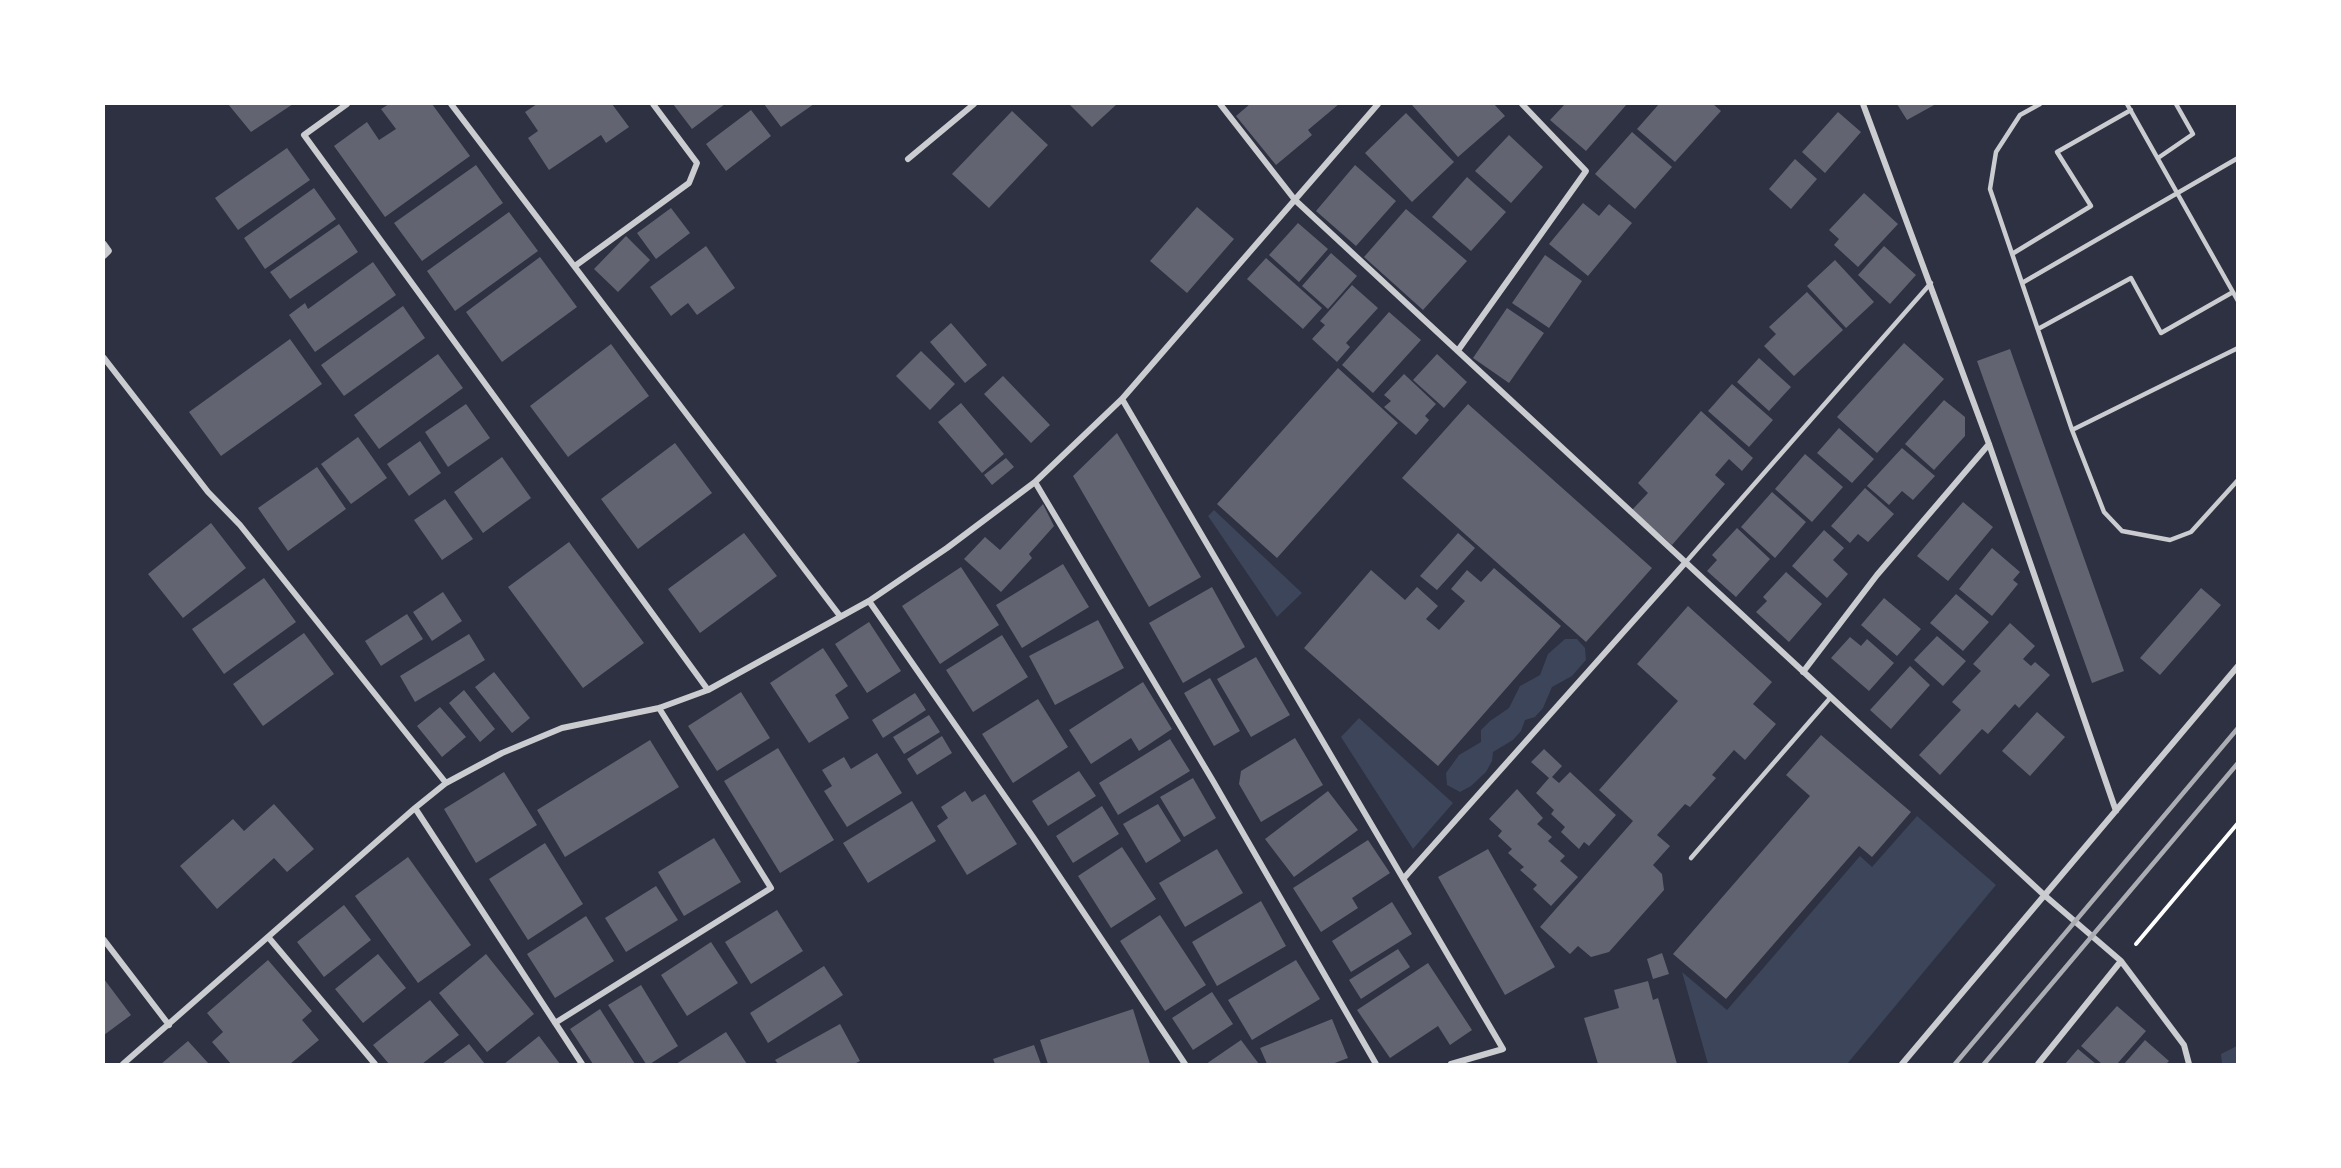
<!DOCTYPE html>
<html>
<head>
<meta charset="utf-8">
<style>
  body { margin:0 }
  #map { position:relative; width:2341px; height:1168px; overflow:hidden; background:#2d3142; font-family:"Roboto Condensed",sans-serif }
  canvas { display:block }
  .frame { position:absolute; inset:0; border:105px solid #fff; pointer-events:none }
</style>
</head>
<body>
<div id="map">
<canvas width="2341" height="1168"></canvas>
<div class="frame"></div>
</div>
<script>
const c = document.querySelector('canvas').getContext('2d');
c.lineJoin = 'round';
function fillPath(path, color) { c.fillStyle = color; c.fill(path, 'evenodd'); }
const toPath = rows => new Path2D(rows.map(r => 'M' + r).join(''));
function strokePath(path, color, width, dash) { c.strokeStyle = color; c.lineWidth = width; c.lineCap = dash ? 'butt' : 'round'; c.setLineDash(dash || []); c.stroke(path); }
fillPath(toPath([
  [1214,510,1302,593,1277,617,1208,516],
  [1565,639,1577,639,1585,648,1586,660,1572,676,1552,687,1543,708,1535,717,1525,720,1521,731,1513,740,1493,752,1492,761,1486,772,1471,786,1460,792,1447,785,1446,773,1459,755,1481,742,1481,730,1490,721,1509,708,1520,686,1540,675,1548,654],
  [1359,718,1453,803,1413,849,1341,737],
  [1917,816,1996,885,1847,1064,1708,1064,1682,972,1727,1010,1860,856,1872,867],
  [2237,1046,2237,1064,2222,1064,2221,1054]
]), '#3c4559');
fillPath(toPath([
  [228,104,293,104,251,132],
  [389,104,432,104,470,156,385,217,334,146,367,122,379,140,396,129,381,109],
  [537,104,612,104,629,127,606,143,601,135,549,170,528,138,538,131,525,112],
  [673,104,725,104,692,129],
  [764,104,814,104,781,127],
  [1069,104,1117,104,1092,127],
  [1250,104,1339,104,1308,130,1312,135,1276,165,1236,116],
  [1413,104,1494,104,1505,116,1458,157,1412,105],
  [1565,104,1627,104,1586,151,1550,120],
  [1659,104,1713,104,1721,111,1675,162,1637,129],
  [1897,104,1936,104,1907,120],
  [751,110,771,136,726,171,706,144],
  [1012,111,1048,145,989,208,952,174],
  [1838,112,1861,132,1825,173,1802,152],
  [1406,113,1454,162,1412,202,1365,153],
  [1632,132,1672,167,1635,209,1595,174],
  [1509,135,1543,167,1511,203,1475,171],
  [287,148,310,180,238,230,215,198],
  [1795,159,1817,179,1791,209,1769,189],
  [476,165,503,203,422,261,394,223],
  [1355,165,1396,201,1356,246,1316,211],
  [1467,177,1506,212,1471,251,1432,217],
  [314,188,336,219,265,269,244,238],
  [1864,193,1898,224,1858,267,1834,245,1839,239,1829,230],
  [1583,203,1599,216,1609,204,1632,223,1588,276,1549,244],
  [1197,207,1234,239,1187,293,1150,261],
  [671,208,690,233,656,259,637,233],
  [1406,209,1467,261,1423,310,1364,257],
  [509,212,538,251,455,311,427,271],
  [1298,223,1328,249,1299,282,1269,255],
  [339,224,358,252,290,299,270,272],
  [626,236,650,260,618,292,594,269],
  [706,246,735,288,697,315,688,303,671,316,650,287],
  [1884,246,1916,275,1890,304,1858,275],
  [1331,253,1357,276,1328,309,1302,286],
  [1545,255,1582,281,1549,328,1512,303],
  [540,257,577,307,502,362,466,312],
  [1266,258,1322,308,1303,329,1247,279],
  [1835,260,1874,302,1846,328,1807,286],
  [373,262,396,295,315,352,289,315,305,303,308,309],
  [1352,285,1378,308,1346,343,1350,347,1337,362,1312,339,1325,325,1320,321],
  [1807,292,1843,330,1794,376,1764,346,1776,334,1769,327],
  [403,306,425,338,344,396,321,365],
  [1507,308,1544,333,1509,383,1473,358],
  [1389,312,1421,340,1373,393,1342,365],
  [951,323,987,365,965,383,930,342],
  [290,339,322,384,221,456,189,412],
  [1904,343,1944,379,1877,453,1837,417],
  [611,344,649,396,568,457,530,406],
  [2010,349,2124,671,2092,683,1977,361],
  [921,351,955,384,930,410,896,376],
  [438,354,463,388,379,449,354,415],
  [1437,354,1467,382,1444,408,1413,380],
  [1759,358,1791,387,1769,411,1737,382],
  [1338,368,1398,423,1277,558,1217,504],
  [1404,374,1436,404,1425,416,1429,420,1416,435,1384,407,1391,401,1384,395],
  [1003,376,1050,425,1031,443,984,394],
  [1732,384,1773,420,1749,447,1708,411],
  [1944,400,1965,417,1965,436,1934,470,1905,444],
  [961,403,1004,454,982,473,938,422],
  [466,404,490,438,448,467,425,432],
  [1468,404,1652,568,1586,642,1402,478],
  [1701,411,1753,458,1742,471,1729,459,1715,475,1725,484,1672,545,1632,510,1648,493,1638,483],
  [1839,428,1874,459,1852,483,1817,453],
  [1117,433,1201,577,1149,607,1073,476],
  [358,437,387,478,351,504,321,464],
  [420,441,441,473,409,496,387,464],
  [675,443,712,493,638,549,601,499],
  [1902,448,1935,476,1913,500,1902,491,1889,505,1867,486],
  [1805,454,1843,487,1812,522,1775,489],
  [502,457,531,498,483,533,454,492],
  [1006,458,1014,467,992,485,984,475],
  [317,467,346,509,288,551,258,508],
  [1865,488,1894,514,1868,542,1858,534,1850,543,1831,526],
  [1772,492,1806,522,1775,558,1741,527],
  [445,499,473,539,442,560,414,520],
  [1963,502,1993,527,1948,581,1917,556],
  [1043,504,1054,526,1029,554,1032,558,1001,592,964,559,985,537,1000,550],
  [211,523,246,568,183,618,148,574],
  [1737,528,1770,559,1736,597,1707,571,1717,560,1712,555],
  [1824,530,1844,548,1833,560,1848,574,1827,598,1792,566],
  [744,533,777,576,700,633,668,589],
  [1458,533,1475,548,1437,590,1420,576],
  [569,542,644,643,583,688,508,587],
  [1992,548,2020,572,2013,580,2018,584,1992,616,1959,589],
  [1063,564,1089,607,1022,648,996,605],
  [961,567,999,625,940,664,902,606],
  [1494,568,1561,626,1438,766,1304,648,1371,570,1405,600,1417,587,1438,606,1426,619,1439,630,1465,601,1451,589,1467,570,1481,582],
  [1786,572,1822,604,1789,642,1756,612,1767,601,1763,597],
  [264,578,296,622,224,674,192,629],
  [1212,587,1245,647,1183,683,1149,623],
  [2201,588,2221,605,2160,675,2140,658],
  [443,592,462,621,432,641,413,612],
  [1956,594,1989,622,1963,651,1930,623],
  [1884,598,1921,629,1897,656,1861,625],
  [1688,606,1772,682,1753,704,1776,724,1745,760,1734,750,1712,775,1716,778,1690,807,1685,804,1657,835,1670,846,1653,865,1662,874,1664,890,1609,952,1591,957,1578,946,1570,954,1540,927,1633,821,1599,790,1678,701,1637,664],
  [407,614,423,639,381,666,365,641],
  [1098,620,1124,668,1055,705,1029,656],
  [869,622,901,671,867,693,835,644],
  [2010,623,2035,646,2023,659,2031,666,2035,662,2050,675,2019,708,2015,704,1988,734,1982,729,1940,775,1919,755,1961,710,1952,702,1981,671,1973,664],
  [304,633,334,674,263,726,233,684],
  [469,634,485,660,415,702,400,676],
  [1002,635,1028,677,973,712,946,670],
  [1937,636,1966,661,1943,686,1914,660],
  [1850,637,1861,646,1867,639,1894,663,1869,691,1831,658],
  [823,648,848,686,835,695,849,718,809,743,770,683],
  [1256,657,1290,715,1251,737,1217,679],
  [1910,666,1930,685,1891,729,1870,710],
  [494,672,530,718,512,733,475,687],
  [1210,678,1240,731,1214,746,1184,693],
  [1143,682,1172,729,1139,751,1131,738,1091,764,1069,730],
  [464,690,495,729,480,742,449,703],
  [741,692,770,738,717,771,688,726],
  [915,693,926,710,883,738,872,720],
  [1038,699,1068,747,1013,783,982,734],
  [440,707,466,737,442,757,417,726],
  [2037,712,2065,737,2030,776,2002,751],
  [929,715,940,732,904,754,893,737],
  [1821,735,1911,812,1872,857,1859,846,1726,999,1673,954,1810,796,1786,775],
  [942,736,952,753,917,775,907,759],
  [1295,738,1323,785,1261,822,1239,784,1241,771],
  [1170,739,1190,771,1118,815,1099,783],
  [650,740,679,787,565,857,537,810],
  [778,748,834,840,780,873,724,781],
  [1544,749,1562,766,1552,777,1559,783,1570,772,1616,815,1589,846,1584,842,1579,849,1561,832,1565,827,1551,814,1554,810,1536,793,1549,778,1531,762],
  [877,753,902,793,847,827,824,791,832,786,822,770,844,757,851,769],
  [1079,771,1096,796,1048,826,1032,801],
  [504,772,537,825,476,863,444,809],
  [1193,778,1216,818,1184,837,1160,797],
  [1517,789,1543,818,1537,824,1552,837,1548,841,1565,856,1560,861,1578,877,1551,906,1533,889,1537,885,1520,870,1524,867,1508,853,1512,849,1498,836,1502,831,1489,819],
  [965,791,972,802,985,794,1017,844,967,875,937,826,948,818,941,807],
  [1328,791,1358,830,1294,877,1265,839],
  [912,801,936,841,868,883,843,843],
  [274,804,314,849,287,872,274,858,217,909,180,866,233,819,244,831],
  [1158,804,1181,841,1146,863,1123,824],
  [1102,806,1119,834,1073,863,1056,836],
  [714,838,741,882,684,916,658,872],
  [1368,840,1390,873,1352,898,1358,908,1321,932,1293,888],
  [545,843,583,904,528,940,489,879],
  [1122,847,1156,899,1111,928,1078,876],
  [1217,849,1243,893,1185,927,1159,883],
  [1488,849,1555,967,1505,995,1438,877],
  [408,857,471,945,418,983,355,896],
  [656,886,678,920,626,952,605,918],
  [1261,901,1286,946,1217,986,1192,942],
  [1392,902,1412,934,1351,972,1332,941],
  [344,905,371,940,324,977,297,942],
  [777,910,803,951,751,984,725,942],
  [1160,915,1206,985,1165,1011,1120,941],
  [586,916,614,961,555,998,527,954],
  [711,942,738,983,687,1016,661,975],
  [1398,949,1410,967,1361,999,1349,980],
  [1662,953,1669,974,1653,979,1647,959],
  [378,954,406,988,363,1023,335,989],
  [486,954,534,1014,487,1052,439,993],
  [268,960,312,1011,302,1020,319,1040,290,1064,231,1064,212,1042,223,1032,207,1013],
  [1296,960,1320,999,1252,1040,1228,1000],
  [1428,963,1472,1030,1450,1045,1438,1026,1390,1058,1357,1010],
  [824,966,843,995,768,1043,750,1013],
  [104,979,131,1015,104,1035],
  [1648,981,1653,1000,1658,998,1677,1064,1598,1064,1584,1018,1619,1008,1614,990],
  [641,985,678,1046,650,1064,646,1064,608,1005],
  [1212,992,1233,1024,1193,1050,1172,1018],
  [430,1000,459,1035,422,1064,389,1064,373,1045],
  [2117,1006,2146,1031,2117,1064,2102,1064,2081,1046],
  [600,1009,635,1064,593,1064,570,1029],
  [1133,1009,1150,1064,1048,1064,1040,1040],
  [1332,1019,1348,1058,1332,1064,1267,1064,1260,1048],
  [840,1024,860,1061,854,1064,778,1064,775,1060],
  [726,1032,747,1064,676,1064],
  [539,1036,560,1064,504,1064],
  [1241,1040,1259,1064,1206,1064],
  [2145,1040,2169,1061,2166,1064,2124,1064],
  [188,1041,209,1064,161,1064],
  [469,1044,485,1064,442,1064],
  [1034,1045,1041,1064,995,1064,993,1059],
  [2078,1049,2096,1064,2065,1064]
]), '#626471');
strokePath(toPath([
  [2136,944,2238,823]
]), '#fff', 4);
strokePath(toPath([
  [2040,104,2020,115,1996,152,1990,189,2072,430,2104,512,2122,531,2170,540,2191,532,2238,480],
  [2127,104,2238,301],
  [2158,158,2193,134,2176,104],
  [2012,254,2091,206,2057,152,2131,110],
  [2022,283,2238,158],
  [2038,329,2131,278,2161,333,2233,292],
  [2072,430,2238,348],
  [1685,563,1931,283],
  [1691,858,1831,697]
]), '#caccd0', 4.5);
strokePath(toPath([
  [347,104,304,135,708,690],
  [451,104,840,616],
  [1220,104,1295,200,2043,894,2121,961,2184,1045,2189,1064],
  [1863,104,1989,444,2116,811],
  [908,159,974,104],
  [104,244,109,251,104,256],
  [575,266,689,183,697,163,653,104],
  [1459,349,1586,171,1522,104],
  [104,358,208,492,240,525,446,783],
  [1122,399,1503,1049,1451,1064],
  [1035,482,1213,781,1376,1064],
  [869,601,1033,837,1185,1064],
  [1803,672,1877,575,1989,444],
  [415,808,582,1064],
  [1404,878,1685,563],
  [269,938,375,1064],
  [104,940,169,1025],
  [555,1023,771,888,659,708],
  [123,1064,415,808,446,783,502,753,562,728,659,708,708,690,869,601,947,548,1035,482,1122,399,1378,104],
  [1902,1064,2238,666],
  [2038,1064,2121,961]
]), '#caccd0', 6);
strokePath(toPath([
  [1955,1064,2238,728],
  [1984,1064,2238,763]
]), '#abadb3', 4.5);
</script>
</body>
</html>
